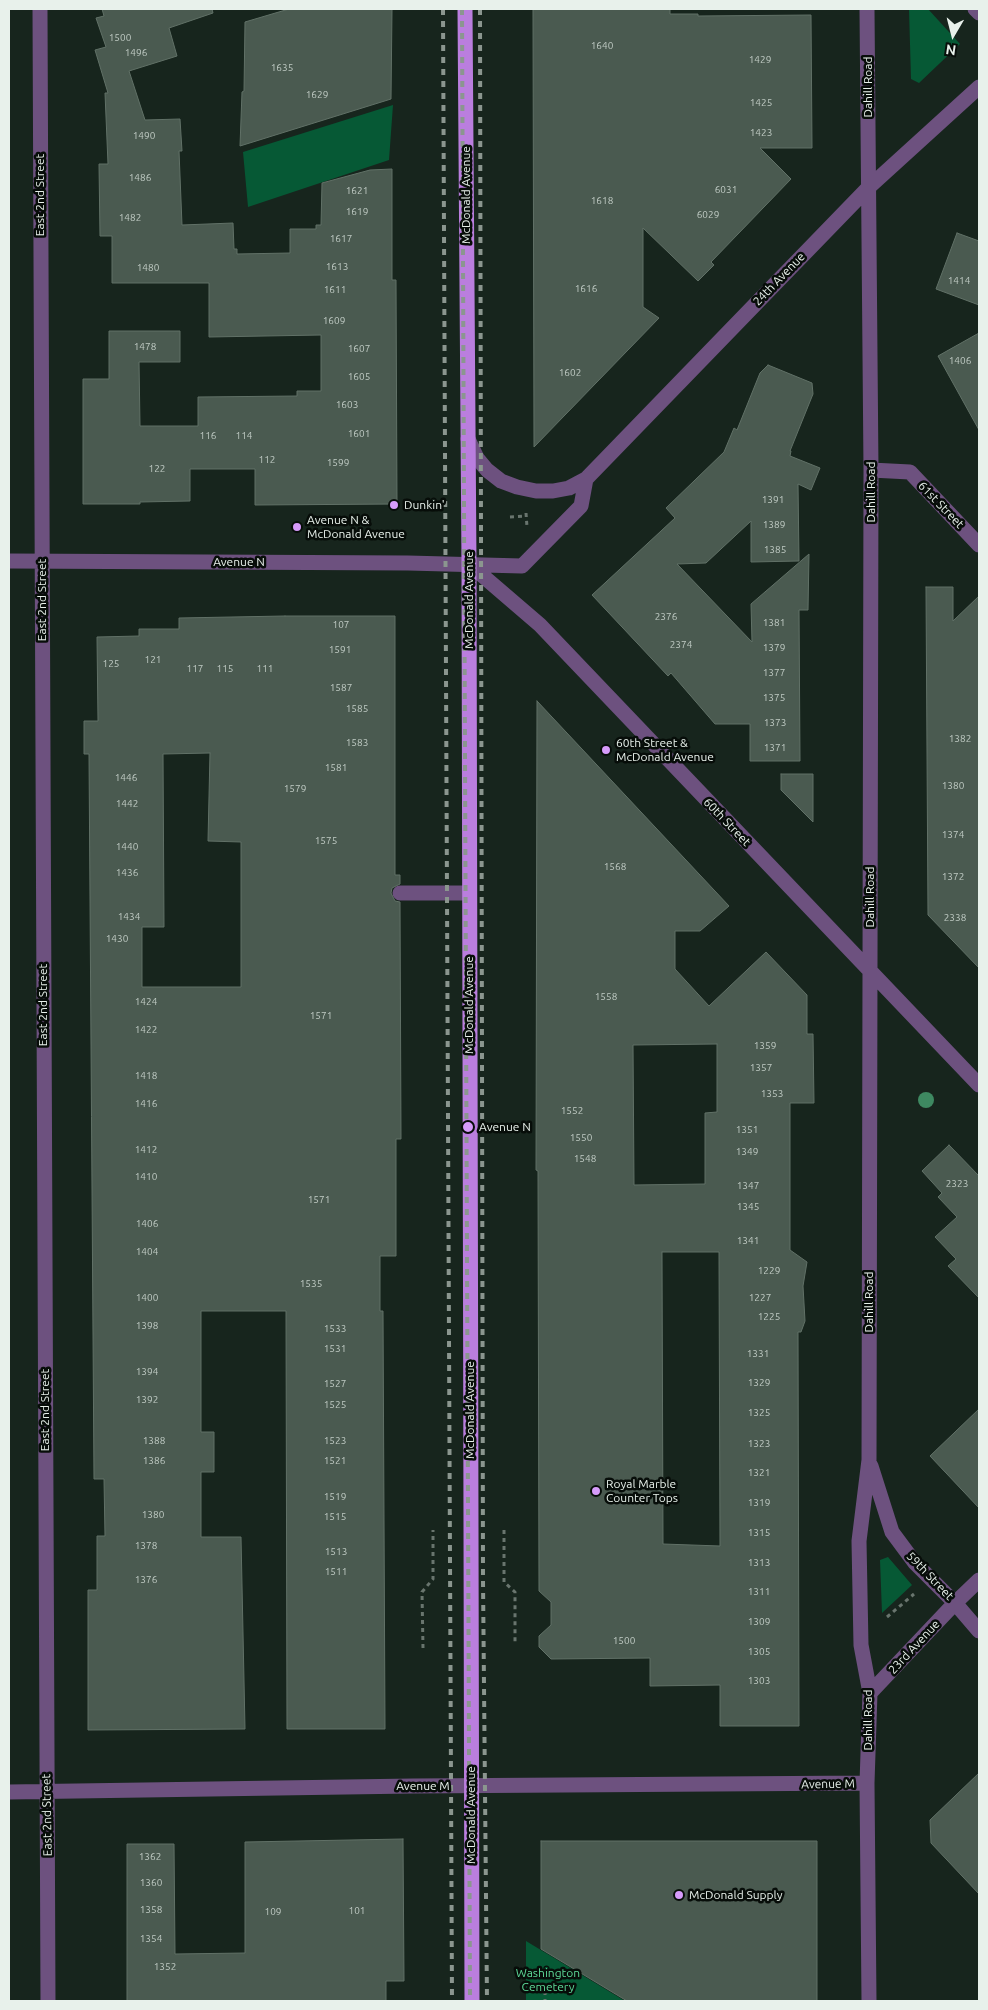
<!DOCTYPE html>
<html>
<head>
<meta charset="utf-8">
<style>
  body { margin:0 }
  #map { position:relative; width:988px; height:2010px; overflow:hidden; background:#17251d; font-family:Ubuntu,sans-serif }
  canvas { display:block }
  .frame { position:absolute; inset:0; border:10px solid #e8f1eb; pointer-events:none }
  .north { position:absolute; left:928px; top:10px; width:50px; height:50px; -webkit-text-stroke:4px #070d09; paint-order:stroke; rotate:188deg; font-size:14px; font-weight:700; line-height:20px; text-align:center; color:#e8f1eb }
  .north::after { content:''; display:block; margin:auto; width:18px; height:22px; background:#e8f1eb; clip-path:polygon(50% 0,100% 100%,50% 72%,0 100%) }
</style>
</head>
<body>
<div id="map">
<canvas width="988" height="2010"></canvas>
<div class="frame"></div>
<div class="north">N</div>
</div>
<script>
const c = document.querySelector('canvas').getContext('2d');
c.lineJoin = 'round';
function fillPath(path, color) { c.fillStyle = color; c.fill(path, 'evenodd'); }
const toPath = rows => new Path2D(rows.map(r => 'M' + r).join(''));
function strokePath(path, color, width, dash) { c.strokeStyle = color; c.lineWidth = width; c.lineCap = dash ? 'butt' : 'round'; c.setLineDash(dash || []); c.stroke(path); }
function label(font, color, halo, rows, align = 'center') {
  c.font = font + ' Ubuntu,sans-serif'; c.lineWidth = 5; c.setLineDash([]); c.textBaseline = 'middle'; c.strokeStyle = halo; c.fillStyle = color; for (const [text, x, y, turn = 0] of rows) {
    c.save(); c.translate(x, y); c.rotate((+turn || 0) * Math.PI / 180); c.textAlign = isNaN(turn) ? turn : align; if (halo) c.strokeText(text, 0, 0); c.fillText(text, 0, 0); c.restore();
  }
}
fillPath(toPath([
  [909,9,928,9,960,44,919,83,911,79],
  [393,105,389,160,248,207,243,152],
  [888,1557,912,1585,882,1613,880,1560],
  [526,1941,625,2001,526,2001]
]), '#065935');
const building = toPath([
  [102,9,212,9,213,13,169,28,177,56,129,71,145,120,180,119,182,151,179,151,182,225,233,223,234,249,237,249,237,254,290,253,290,229,316,229,316,225,321,225,322,183,370,170,392,169,392,280,396,280,397,504,255,505,255,469,190,469,190,501,140,502,140,504,83,504,83,379,109,379,109,331,180,331,180,362,139,362,140,426,198,426,198,397,297,396,297,391,321,391,321,335,209,337,209,283,112,283,112,236,100,236,99,164,108,164,105,93,108,93,95,50,106,47,96,18,104,16,102,9],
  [289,9,392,9,391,99,240,146,242,92,244,91,245,22,289,9],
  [533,9,670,9,670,14,698,14,698,16,811,15,812,148,760,148,791,179,711,262,714,265,698,281,643,228,643,307,659,318,534,447,533,9],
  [957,233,979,241,979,305,936,289,957,233],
  [979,333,979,430,938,356,979,333],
  [768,365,812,383,813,394,790,451,791,451,790,456,820,468,811,490,798,484,799,561,751,562,751,521,706,563,677,564,752,642,751,604,809,554,808,610,799,610,800,761,750,761,750,724,715,724,671,673,668,676,592,595,675,518,666,508,724,452,734,428,737,430,760,373,768,365],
  [926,587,953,587,953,621,979,596,979,968,928,915,926,587],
  [285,616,395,616,395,875,400,875,400,884,392,888,391,893,395,901,400,902,401,1139,396,1139,396,1256,380,1256,380,1311,383,1311,385,1729,287,1729,286,1311,201,1311,201,1432,214,1432,214,1472,201,1472,201,1537,241,1537,245,1729,88,1730,88,1590,97,1590,97,1536,105,1536,104,1479,94,1479,89,754,84,754,84,721,98,721,97,637,139,636,139,629,179,629,179,618,285,616],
  [210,753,208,841,241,842,241,987,142,987,142,927,164,927,163,754,210,753],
  [537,701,729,906,700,931,675,931,675,969,709,1006,766,952,807,995,807,1034,813,1034,814,1103,790,1103,790,1250,807,1262,803,1286,805,1321,801,1332,798,1332,799,1726,720,1726,720,1685,650,1686,650,1658,551,1659,539,1647,539,1636,551,1625,551,1602,539,1591,538,1171,536,1170,537,701],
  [717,1044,717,1112,705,1113,705,1184,634,1185,633,1045,717,1044],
  [662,1252,719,1252,720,1546,663,1544,662,1252],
  [781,774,813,774,813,822,781,790,781,774],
  [949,1145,979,1176,979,1298,948,1266,956,1259,935,1237,957,1217,938,1197,942,1193,922,1171,949,1145],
  [979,1409,979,1508,930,1456,979,1409],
  [979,1773,979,1894,931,1843,930,1820,979,1773],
  [403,1839,404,1981,386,1981,386,2001,127,2001,127,1844,174,1844,175,1954,245,1953,245,1842,403,1839],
  [541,1841,817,1841,817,2001,627,2001,541,1949,541,1841]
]);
fillPath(building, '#4a5a50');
strokePath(building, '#617167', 1);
strokePath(toPath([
  [526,513,527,527],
  [510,517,526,516],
  [504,1530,504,1582,515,1592,515,1643],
  [887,1617,914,1594],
  [423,1648,422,1592,433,1579,433,1530],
  [545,1991,545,2001]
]), '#69756e', 3, [4, 4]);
strokePath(toPath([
  [40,9,48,2001],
  [867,9,871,470,869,1460,859,1541,861,1645,870,1693,867,1783,869,2001],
  [975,9,979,13],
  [468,439,477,458,487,470,501,481,517,487,536,491,553,491,569,488,586,479,868,188,979,87],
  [871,470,910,472,979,545],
  [9,561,408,563,522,566,581,506,586,479],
  [469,564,540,625,979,1085],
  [400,893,469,893],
  [871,1466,892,1532,915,1563,955,1603,979,1631],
  [870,1693,955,1603,979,1580],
  [9,1792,413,1786,867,1783]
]), '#6d517f', 15);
strokePath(toPath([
  [465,9,469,564,472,2001]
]), '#ba7ede', 15);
strokePath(toPath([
  [443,9,452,2001],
  [462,9,470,2001],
  [480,9,483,1580,487,2001]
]), '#8b968f', 4, [6, 6]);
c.fillStyle = '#3e8961';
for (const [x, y] of [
  [926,1100]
]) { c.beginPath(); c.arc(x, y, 8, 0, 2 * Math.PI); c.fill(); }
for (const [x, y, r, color] of [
  [394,505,5,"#d69bfa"],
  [297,527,5,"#d69bfa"],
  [606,750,5,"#d69bfa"],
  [468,1127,6,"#d69bfa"],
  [596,1491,5,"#d69bfa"],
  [679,1895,5,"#d69bfa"]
]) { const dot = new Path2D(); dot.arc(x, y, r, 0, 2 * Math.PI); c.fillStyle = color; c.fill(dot); strokePath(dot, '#070d09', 2); }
label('10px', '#c0cbc4', null, [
  ["1500",120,38],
  ["1640",602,46],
  ["1496",136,53],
  ["1429",760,60],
  ["1635",282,68],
  ["1629",317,95],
  ["1425",761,103],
  ["1423",761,133],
  ["1490",144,136],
  ["1486",140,178],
  ["6031",726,190],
  ["1621",357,191],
  ["1618",602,201],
  ["1619",357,212],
  ["6029",708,215],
  ["1482",130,218],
  ["1617",341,239],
  ["1613",337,267],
  ["1480",148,268],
  ["1414",959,281],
  ["1616",586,289],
  ["1611",335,290],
  ["1609",334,321],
  ["1478",145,347],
  ["1607",359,349],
  ["1406",960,361],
  ["1602",570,373],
  ["1605",359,377],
  ["1603",347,405],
  ["1601",359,434],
  ["116",208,436],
  ["114",244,436],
  ["112",267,460],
  ["1599",338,463],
  ["122",157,469],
  ["1391",773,500],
  ["1389",774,525],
  ["1385",775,550],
  ["2376",666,617],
  ["1381",774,623],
  ["107",341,625],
  ["2374",681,645],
  ["1379",774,648],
  ["1591",340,650],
  ["121",153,660],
  ["125",111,664],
  ["117",195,669],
  ["115",225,669],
  ["111",265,669],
  ["1377",774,673],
  ["1587",341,688],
  ["1375",774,698],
  ["1585",357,709],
  ["1373",775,723],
  ["1382",960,739],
  ["1583",357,743],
  ["1371",775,748],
  ["1581",336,768],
  ["1446",126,778],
  ["1380",953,786],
  ["1579",295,789],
  ["1442",127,804],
  ["1374",953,835],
  ["1575",326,841],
  ["1440",127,847],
  ["1568",615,867],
  ["1436",127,873],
  ["1372",953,877],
  ["1434",129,917],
  ["2338",955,918],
  ["1430",117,939],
  ["1558",606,997],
  ["1424",146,1002],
  ["1571",321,1016],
  ["1422",146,1030],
  ["1359",765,1046],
  ["1357",761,1068],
  ["1418",146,1076],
  ["1353",772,1094],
  ["1416",146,1104],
  ["1552",572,1111],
  ["1351",747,1130],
  ["1550",581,1138],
  ["1412",146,1150],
  ["1349",747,1152],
  ["1548",585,1159],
  ["1410",146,1177],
  ["2323",957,1184],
  ["1347",748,1186],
  ["1571",319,1200],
  ["1345",748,1207],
  ["1406",147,1224],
  ["1341",748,1241],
  ["1404",147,1252],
  ["1229",769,1271],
  ["1535",311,1284],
  ["1400",147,1298],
  ["1227",760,1298],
  ["1225",769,1317],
  ["1398",147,1326],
  ["1533",335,1329],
  ["1531",335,1349],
  ["1331",758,1354],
  ["1394",147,1372],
  ["1329",759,1383],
  ["1527",335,1384],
  ["1392",147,1400],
  ["1525",335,1405],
  ["1325",759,1413],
  ["1388",154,1441],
  ["1523",335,1441],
  ["1323",759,1444],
  ["1386",154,1461],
  ["1521",335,1461],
  ["1321",759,1473],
  ["1519",335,1497],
  ["1319",759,1503],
  ["1380",153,1515],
  ["1515",335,1517],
  ["1315",759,1533],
  ["1378",146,1546],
  ["1513",336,1552],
  ["1313",759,1563],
  ["1511",336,1572],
  ["1376",146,1580],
  ["1311",759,1592],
  ["1309",759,1622],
  ["1500",624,1641],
  ["1305",759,1652],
  ["1303",759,1681],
  ["1362",150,1857],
  ["1360",151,1883],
  ["1358",151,1910],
  ["101",357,1911],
  ["109",273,1912],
  ["1354",151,1939],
  ["1352",165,1967]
]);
label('12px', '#e8f1eb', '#070d09', [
  ["Dahill Road",868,87,-90],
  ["East 2nd Street",40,195,-90],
  ["McDonald Avenue",466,195,-90],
  ["24th Avenue",779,279,-46],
  ["Dahill Road",871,492,-90],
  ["61st Street",941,505,46],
  ["Avenue N",239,562],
  ["East 2nd Street",42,600,-90],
  ["McDonald Avenue",469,600,-90],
  ["60th Street",727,822,46],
  ["Dahill Road",870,897,-90],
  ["East 2nd Street",43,1005,-90],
  ["McDonald Avenue",469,1005,-90],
  ["Dahill Road",869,1302,-90],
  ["East 2nd Street",45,1410,-90],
  ["McDonald Avenue",470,1410,-90],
  ["59th Street",930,1576,46],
  ["23rd Avenue",914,1647,-47],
  ["Dahill Road",868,1720,-90],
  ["Avenue M",828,1784,-1],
  ["Avenue M",423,1786],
  ["East 2nd Street",47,1815,-91],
  ["McDonald Avenue",471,1815,-90]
]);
label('12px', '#e8f1eb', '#070d09', [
  ["Dunkin'",404,505],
  ["Avenue N &",307,520],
  ["McDonald Avenue",307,534],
  ["60th Street &",616,743],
  ["McDonald Avenue",616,757],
  ["Avenue N",479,1127],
  ["Royal Marble",606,1484],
  ["Counter Tops",606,1498],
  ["McDonald Supply",689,1895]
], 'left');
label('12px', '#5eda99', '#070d09', [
  ["Washington",548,1973],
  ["Cemetery",548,1987]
]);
</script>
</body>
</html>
